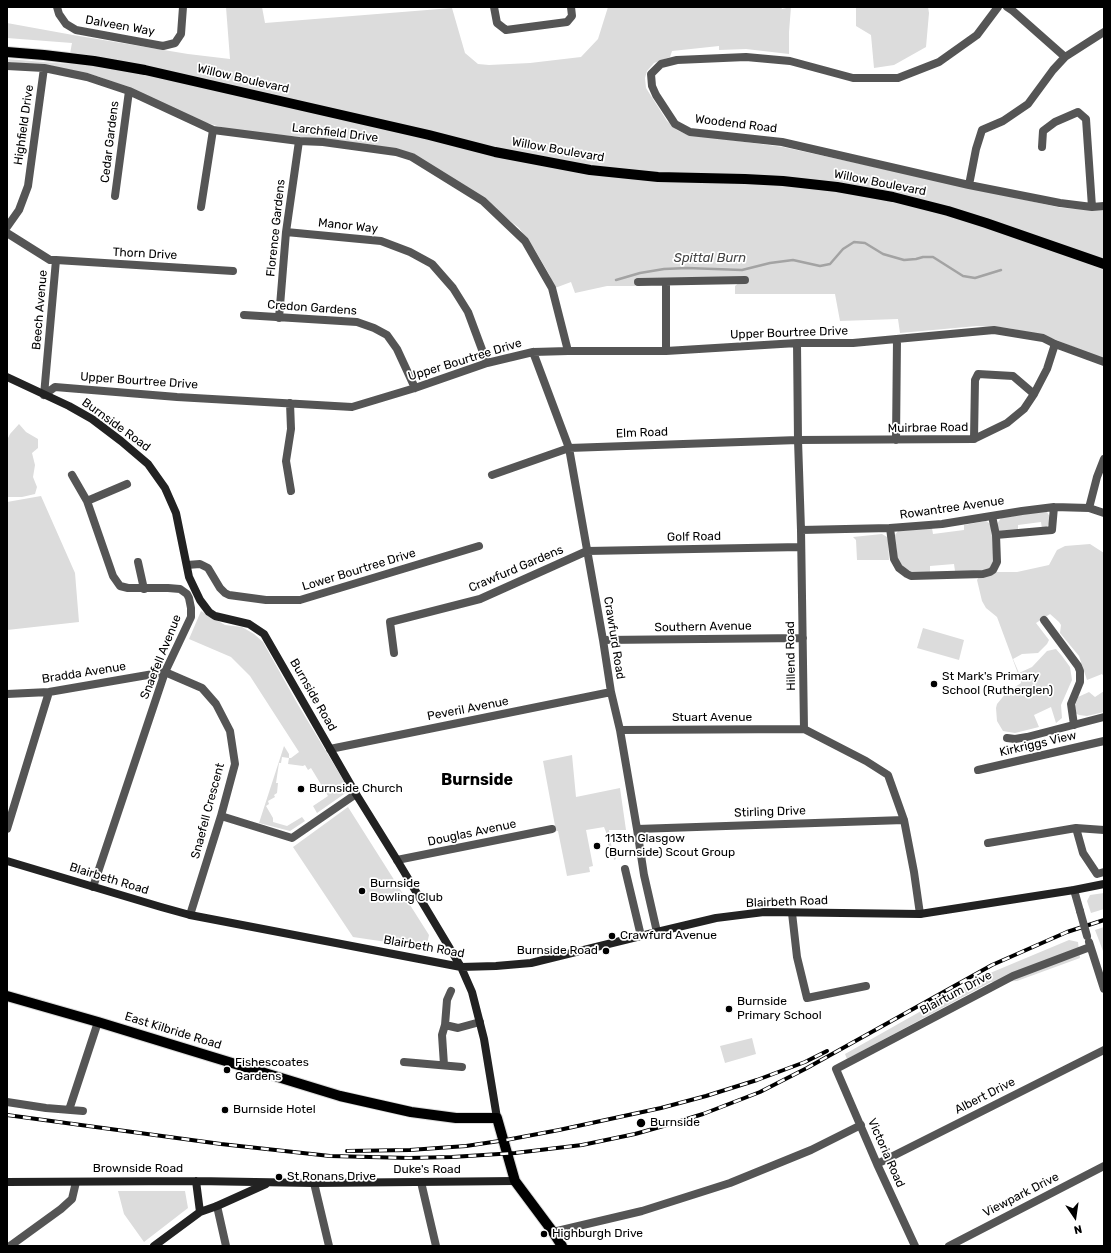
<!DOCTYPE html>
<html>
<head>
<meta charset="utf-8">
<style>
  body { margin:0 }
  #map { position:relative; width:1111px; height:1253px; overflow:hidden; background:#fff; font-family:Rubik,sans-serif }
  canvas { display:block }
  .frame { position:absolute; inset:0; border:8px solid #000; pointer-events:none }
  .north { position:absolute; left:1055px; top:1197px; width:40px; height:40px; -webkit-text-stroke:3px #fff; paint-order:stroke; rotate:167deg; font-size:11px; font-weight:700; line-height:16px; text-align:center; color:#000 }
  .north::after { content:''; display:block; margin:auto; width:14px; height:18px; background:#000; clip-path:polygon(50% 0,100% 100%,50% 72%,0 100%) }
</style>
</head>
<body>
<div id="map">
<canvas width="1111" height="1253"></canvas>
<div class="frame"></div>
<div class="north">N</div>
</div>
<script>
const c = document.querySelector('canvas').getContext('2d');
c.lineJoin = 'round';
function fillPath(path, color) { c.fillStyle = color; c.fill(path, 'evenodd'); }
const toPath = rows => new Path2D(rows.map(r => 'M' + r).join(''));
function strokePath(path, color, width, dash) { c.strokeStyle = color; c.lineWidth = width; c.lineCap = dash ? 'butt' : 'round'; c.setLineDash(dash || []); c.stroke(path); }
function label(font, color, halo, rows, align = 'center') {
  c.font = font + ' Rubik,sans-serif'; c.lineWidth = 3.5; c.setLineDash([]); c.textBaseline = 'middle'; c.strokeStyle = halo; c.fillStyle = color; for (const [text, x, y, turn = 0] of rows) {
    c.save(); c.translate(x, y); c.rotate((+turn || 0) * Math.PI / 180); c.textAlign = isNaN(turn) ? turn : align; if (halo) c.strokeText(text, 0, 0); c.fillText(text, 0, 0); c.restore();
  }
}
fillPath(toPath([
  [226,7,262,7,265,23,452,8,465,53,478,64,489,65,530,63,581,57,598,39,608,7,781,7,782,9,791,7,789,32,789,54,746,49,719,50,719,46,672,51,670,57,654,63,647,71,645,78,646,88,667,121,677,130,686,134,783,147,1062,208,1084,209,1104,209,1104,359,1046,336,1008,328,977,326,900,333,898,319,840,321,835,294,735,294,735,286,746,277,635,278,635,286,607,286,575,293,571,282,555,288,549,274,535,250,519,228,481,198,412,153,343,141,250,132,224,128,194,119,100,77,67,69,7,62,7,59,68,64,72,43,7,38,7,23,73,35,188,54,230,59],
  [856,7,928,7,929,13,926,47,894,65,874,68,871,35,856,26],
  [19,424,26,432,38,439,38,448,32,453,35,465,33,477,37,487,35,494,22,497,7,497,7,440,10,434],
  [41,496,75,573,79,622,7,630,7,502],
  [1045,511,1047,512,1050,517,1049,524,1046,528,1042,529,1041,522,1018,525,1018,530,999,531,998,528,997,524,1001,518],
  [986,521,989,523,991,525,994,559,992,566,985,571,955,571,954,564,930,566,930,572,909,572,898,562,895,535,898,531,932,528,933,534,964,530,964,525],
  [882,534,887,537,888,540,889,560,857,560,856,540,853,537],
  [1090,544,1104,553,1104,677,1102,674,1087,680,1079,656,1060,633,1061,625,1059,622,1050,614,1036,623,1049,640,1047,644,1038,653,1022,654,1013,659,1019,673,1032,667,1047,651,1056,649,1062,656,1070,667,1072,680,1061,705,1062,718,1056,723,1051,707,1034,715,1039,727,1015,733,1003,731,997,721,996,708,997,704,1006,693,1021,683,1020,679,997,617,986,608,982,601,977,580,979,577,990,572,1017,572,1049,565,1057,550,1065,546],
  [201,611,225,625,242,627,254,634,263,642,297,703,348,788,347,792,317,813,313,806,328,796,311,768,308,770,305,765,303,766,288,764,289,758,282,757,281,763,279,763,276,783,278,783,277,793,274,795,275,797,268,801,269,804,266,806,273,818,273,822,287,826,302,817,305,821,290,831,259,823,284,746,289,754,289,758,291,758,299,752,250,676,231,657,189,639],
  [923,628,964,640,959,660,917,648],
  [1104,691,1104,712,1087,716,1079,715,1075,713,1074,709,1078,697,1089,692,1095,697],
  [572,755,576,797,620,788,626,830,609,830,612,850,614,850,616,859,614,860,613,852,610,853,606,832,604,827,586,830,593,866,589,867,590,872,567,876,558,831,556,831,543,761],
  [348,807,429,935,427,944,420,947,353,937,293,847],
  [1104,893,1104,909,1091,913,1087,901,1090,895],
  [1104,927,1104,950,1103,951,1095,930],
  [1069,940,1078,942,1080,958,1017,981,991,982,847,1059,845,1054,983,976],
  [752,1038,756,1054,725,1063,720,1046],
  [118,1191,185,1191,188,1208,144,1242,124,1214]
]), '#dcdcdc');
strokePath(toPath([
  [616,280,640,273,664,269,687,268,742,270,770,263,793,260,820,266,830,264,843,249,854,242,865,243,883,254,904,260,916,259,923,257,933,257,963,276,975,278,1001,270]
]), '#a3a3a3', 2.5);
const primary = toPath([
  [7,52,44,55,94,61,145,70,429,135,495,152,590,170,658,177,745,179,783,181,837,187,893,197,948,211,986,223,1104,264],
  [7,996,98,1022,340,1096,411,1112,456,1118,497,1118,515,1181,553,1232,562,1246]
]);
strokePath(primary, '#dbdbdb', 12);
strokePath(toPath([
  [57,7,59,14,66,24,76,30,163,46,175,43,181,34,183,7],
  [494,7,497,23,506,30,567,22,572,16,571,7],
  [998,7,977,35,939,62,898,78,853,78,790,61,746,57,677,60,661,64,651,74,652,86,656,95,675,124,690,132,782,142,969,185,1060,203,1092,207,1104,206],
  [1007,7,1013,11,1065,57],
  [7,66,44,68,87,77,129,91,213,130,299,141,323,142,396,152,412,157,483,201,525,241,552,288,568,351],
  [1042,147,1043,131,1055,122,1078,112,1086,119,1092,207],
  [969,185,976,149,982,130,1003,121,1028,104,1053,70,1065,57,1104,32],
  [115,196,129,91],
  [201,207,213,130],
  [7,227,19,210,28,186,44,68],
  [286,232,381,241,410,252,432,264,453,288,468,312,487,363],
  [7,233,50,260,56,260,44,395],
  [56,260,233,271],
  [638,282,745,280],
  [244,315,357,322,374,328,387,335,397,349,415,388],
  [279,318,286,232,299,141],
  [797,343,798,440,801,530,804,729],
  [666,351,666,282],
  [533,352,569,448,603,640,611,692,620,730,637,829,644,875,657,932],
  [44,395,55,387,177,397,352,407,415,388,487,363,533,352,568,351,666,351,797,343,853,343,994,330,1043,338,1055,344,1104,362],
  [290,403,291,429,286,461,291,491],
  [974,439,975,380,978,374,1013,376,1034,394],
  [896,440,897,339],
  [72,475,87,501,113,576,120,586,128,588,168,588,180,589,187,594,189,598,191,608,191,617,165,672,93,887],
  [492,475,569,448,798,440,974,439,1007,423,1024,409,1034,394,1047,369,1055,344],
  [87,501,127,484],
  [1089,508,1097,477,1104,459],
  [890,528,894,559,899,568,907,574,911,576,983,574,990,572,993,570,997,562,996,535,992,516],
  [801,530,890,528,942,524,1022,511,1054,507,1089,508,1104,513],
  [996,535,1052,530,1054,507],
  [138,562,144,589],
  [187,565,200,564,208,568,220,588,225,593,229,595,266,600,300,600,479,546],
  [1044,620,1078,666,1080,671,1080,682,1071,704,1074,725],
  [603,640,803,638],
  [394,653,390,622,480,599,587,551,801,547],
  [7,694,49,692,165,672,202,688,216,704,230,731,235,764,221,816,190,915],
  [620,730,804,729,866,761,888,775,904,820,914,872,920,914],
  [1007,738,1015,739,1027,737,1104,717],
  [330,749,611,692],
  [978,770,1104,741],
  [221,816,292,838,356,794],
  [1076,828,1083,853,1097,874,1104,872],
  [7,829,49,692],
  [637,829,904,820],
  [988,843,1076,828,1104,830],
  [397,860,552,829],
  [625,869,641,936],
  [1074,890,1080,911],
  [792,913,797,957,807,998,866,986],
  [1089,942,1104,989],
  [445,1025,458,1028,480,1022],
  [404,1062,462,1067],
  [444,1065,442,1035,445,1025,447,1000,451,991],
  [7,1102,46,1108,83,1111],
  [69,1110,98,1022],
  [877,1164,1104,1050],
  [421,1182,436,1246],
  [314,1183,329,1246],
  [217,1206,226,1246],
  [553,1232,642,1211,730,1183,811,1150,861,1125],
  [10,1246,61,1209,72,1199,76,1182],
  [915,1246,877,1164,836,1069,1013,976,1090,947],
  [949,1246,1104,1166]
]), '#555', 8);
strokePath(toPath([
  [7,377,69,406,92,419,121,441,148,464,165,488,176,513,189,577,200,600,209,612,215,616,249,624,264,634,356,794,397,860,461,967,472,992,484,1039,497,1118],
  [7,861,161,907,190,915,461,967,496,966,531,963,657,932,716,918,764,912,920,914,1074,890,1104,884],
  [196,1181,200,1212],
  [7,1182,196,1181,314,1183,515,1181],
  [154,1246,200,1212,217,1206,266,1184]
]), '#222', 8);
strokePath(primary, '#000', 10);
const rail = toPath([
  [7,1115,221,1144,330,1156,409,1158,452,1157,515,1153,582,1145,635,1134,667,1125,703,1114,760,1092,807,1068,992,965,1067,932,1104,920],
  [347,1151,410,1150,466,1146,506,1140,559,1130,661,1108,706,1096,757,1080,805,1062,827,1051]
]);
strokePath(rail, '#000', 4);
strokePath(rail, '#fff', 2.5, [8]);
strokePath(toPath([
  [1080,911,1087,936]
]), '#555', 8);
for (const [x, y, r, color] of [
  [934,684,4,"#000"],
  [301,789,4,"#000"],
  [597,846,4,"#000"],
  [362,891,4,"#000"],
  [612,936,4,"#000"],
  [606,951,4,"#000"],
  [729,1009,4,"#000"],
  [227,1070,4,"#000"],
  [225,1110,4,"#000"],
  [641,1123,5,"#000"],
  [279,1177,4,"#000"],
  [544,1234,4,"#000"]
]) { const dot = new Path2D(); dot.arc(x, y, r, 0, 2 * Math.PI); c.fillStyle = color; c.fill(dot); strokePath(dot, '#fff', 1.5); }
label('12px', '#000', '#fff', [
  ["Dalveen Way",120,26,10],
  ["Willow Boulevard",243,79,13],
  ["Woodend Road",736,124,7],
  ["Highfield Drive",24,125,-82],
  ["Larchfield Drive",335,133,7],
  ["Cedar Gardens",110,142,-83],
  ["Willow Boulevard",558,150,10],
  ["Willow Boulevard",880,183,11],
  ["Manor Way",348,226,6],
  ["Florence Gardens",276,228,-84],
  ["Thorn Drive",145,254,3],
  ["Credon Gardens",312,308,4],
  ["Beech Avenue",40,310,-85],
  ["Upper Bourtree Drive",789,333,-2],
  ["Upper Bourtree Drive",465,360,-17],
  ["Upper Bourtree Drive",139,381,4],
  ["Burnside Road",116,425,36],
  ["Muirbrae Road",928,428,-1],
  ["Elm Road",642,433,-2],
  ["Rowantree Avenue",952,508,-8],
  ["Golf Road",694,537,-1],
  ["Crawfurd Gardens",516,569,-23],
  ["Lower Bourtree Drive",359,570,-17],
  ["Southern Avenue",703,627,-1],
  ["Crawfurd Road",614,638,81],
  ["Hillend Road",791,656,-91],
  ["Snaefell Avenue",161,657,-68],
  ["Bradda Avenue",84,673,-9],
  ["Burnside Road",313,695,60],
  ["Peveril Avenue",468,709,-11],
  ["Stuart Avenue",712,718],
  ["Kirkriggs View",1038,744,-13],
  ["Snaefell Crescent",208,811,-75],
  ["Stirling Drive",770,812,-2],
  ["Douglas Avenue",472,833,-12],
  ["Blairbeth Road",109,879,17],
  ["Blairbeth Road",787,902,-2],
  ["Blairbeth Road",424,947,10],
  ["Blairtum Drive",956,993,-28],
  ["East Kilbride Road",173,1031,17],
  ["Albert Drive",985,1096,-27],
  ["Victoria Road",886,1153,66],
  ["Brownside Road",138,1169],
  ["Duke's Road",427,1170],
  ["Viewpark Drive",1021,1195,-27]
]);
label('12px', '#000', '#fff', [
  ["St Mark's Primary",942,677],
  ["School (Rutherglen)",942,691],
  ["Burnside Church",309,789],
  ["113th Glasgow",605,839],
  ["(Burnside) Scout Group",605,853],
  ["Burnside",370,884],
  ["Bowling Club",370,898],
  ["Crawfurd Avenue",620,936],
  ["Burnside Road",598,951,"right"],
  ["Burnside",737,1002],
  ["Primary School",737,1016],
  ["Fishescoates",235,1063],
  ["Gardens",235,1077],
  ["Burnside Hotel",233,1110],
  ["Burnside",650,1123],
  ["St Ronans Drive",287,1177],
  ["Highburgh Drive",552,1234]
], 'left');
label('italic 13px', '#444', '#fff', [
  ["Spittal Burn",710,258]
]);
label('bold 16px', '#000', '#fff', [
  ["Burnside",477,780]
]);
</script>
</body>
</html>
